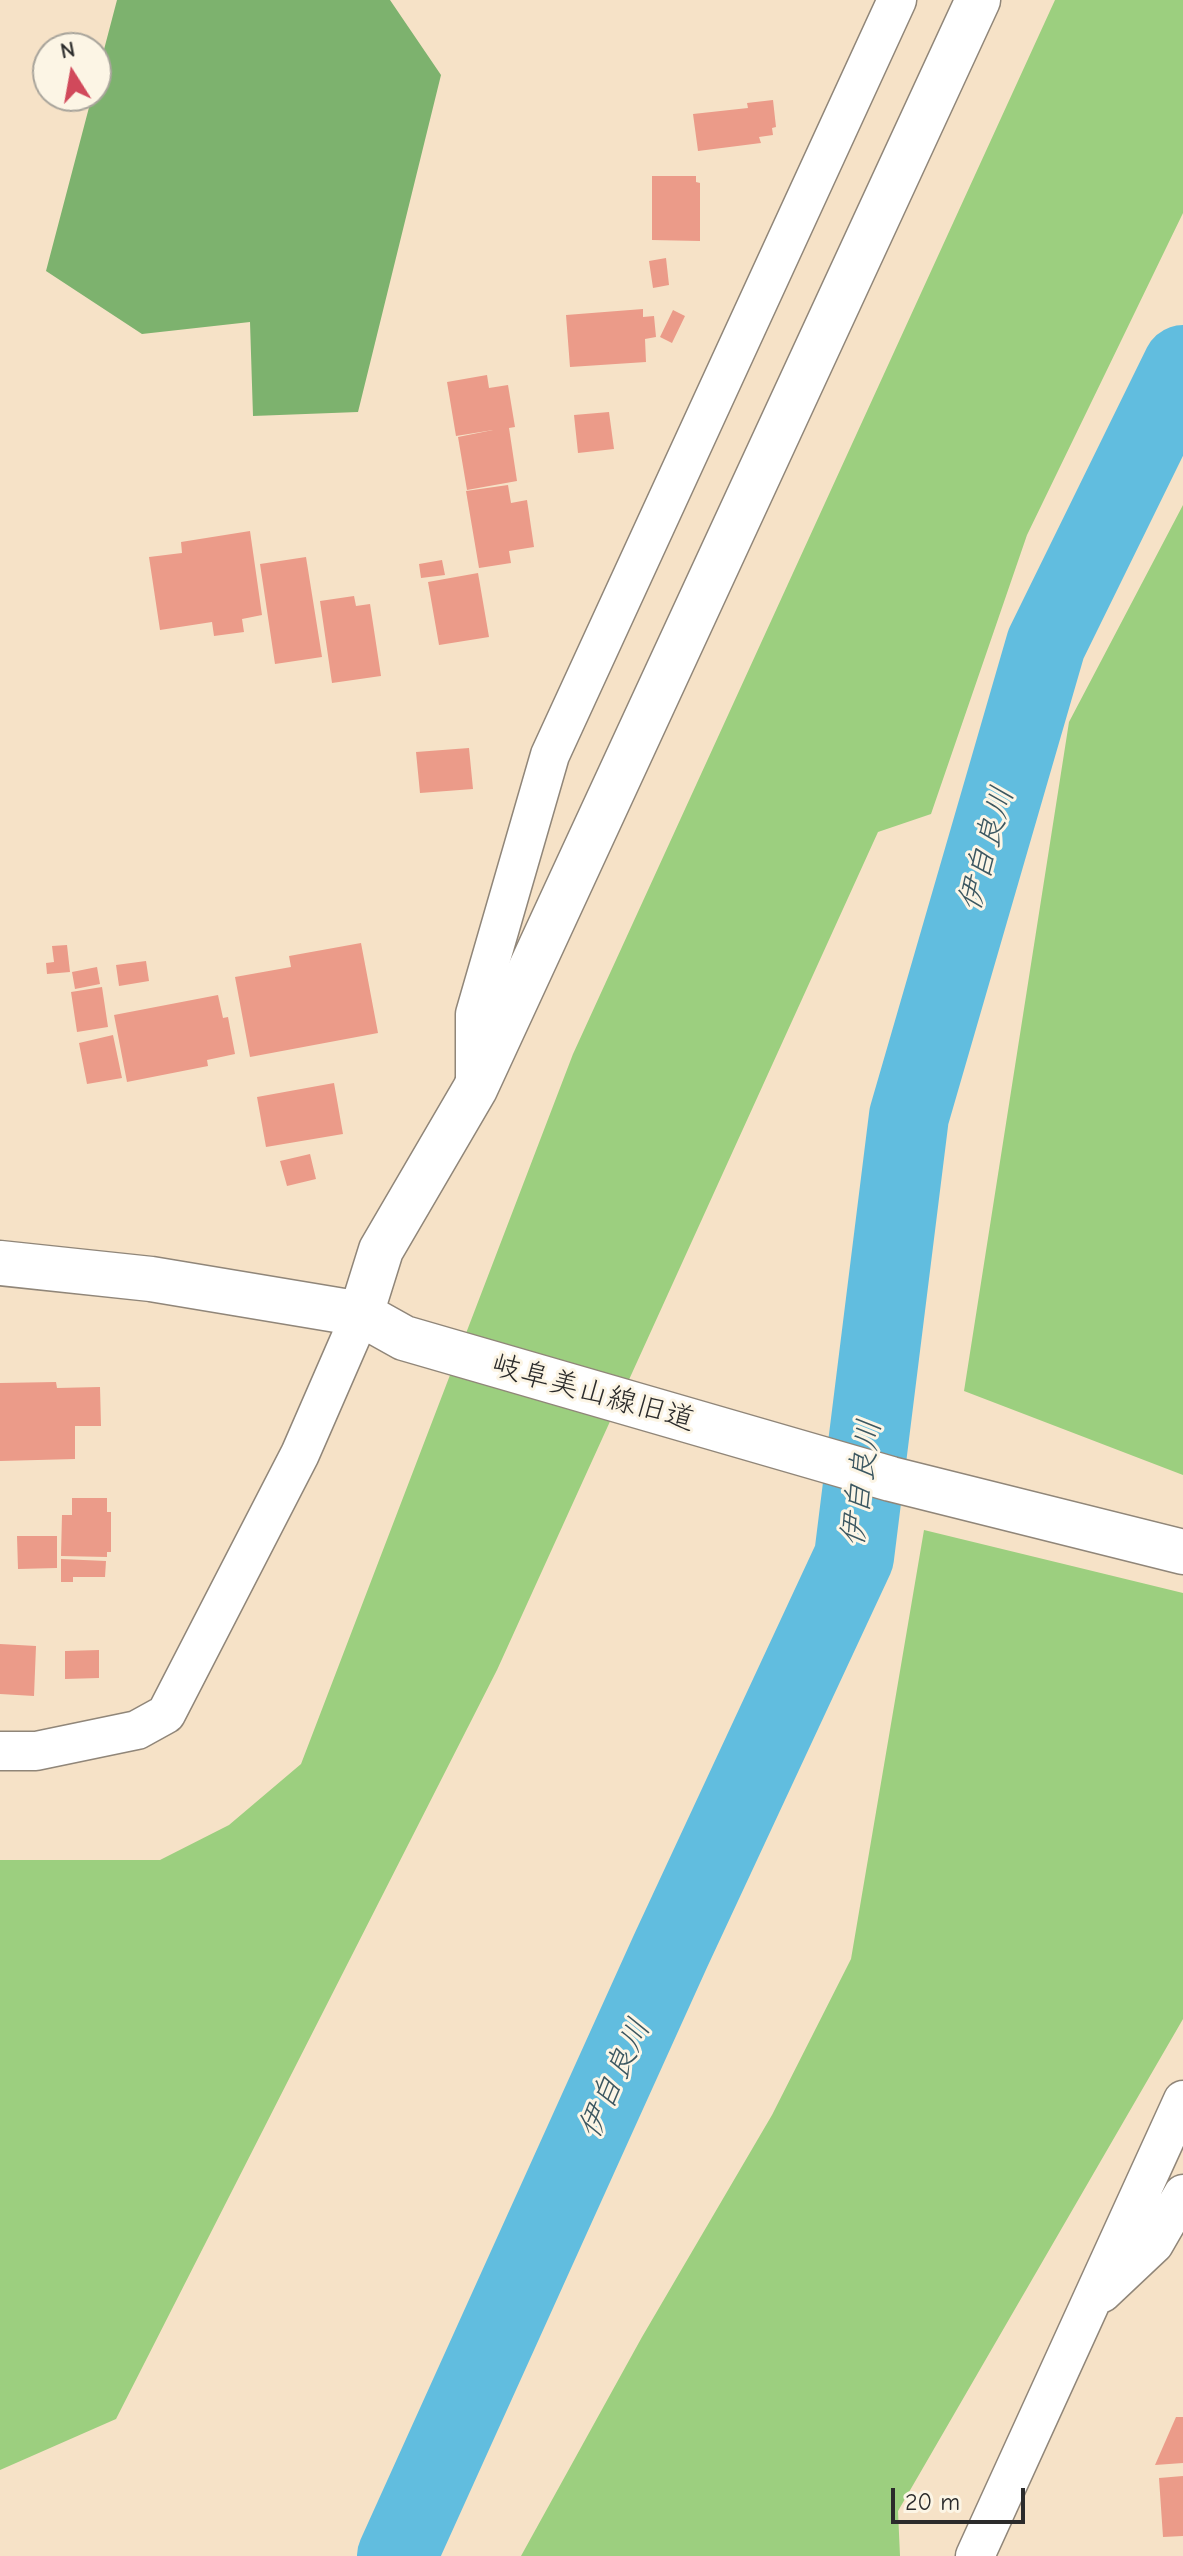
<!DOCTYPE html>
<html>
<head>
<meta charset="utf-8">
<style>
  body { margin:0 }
  #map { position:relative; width:1183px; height:2556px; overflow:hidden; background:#f6e2c7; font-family:"Comic Neue",sans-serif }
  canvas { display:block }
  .north { position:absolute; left:32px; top:32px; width:80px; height:80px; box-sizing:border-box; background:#fcf5e5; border:2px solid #a8a49b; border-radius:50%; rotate:349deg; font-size:22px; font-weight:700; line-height:32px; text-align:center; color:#2b2b2b }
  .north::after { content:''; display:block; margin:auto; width:28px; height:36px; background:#d1495b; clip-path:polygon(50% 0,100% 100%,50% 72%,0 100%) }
  .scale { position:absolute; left:891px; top:2488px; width:134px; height:36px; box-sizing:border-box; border:4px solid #2b2b2b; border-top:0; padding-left:10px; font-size:24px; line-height:28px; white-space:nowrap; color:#2b2b2b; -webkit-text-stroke:6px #fcf5e5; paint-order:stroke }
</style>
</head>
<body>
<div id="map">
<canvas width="1183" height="2556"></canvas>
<div class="north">N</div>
<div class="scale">20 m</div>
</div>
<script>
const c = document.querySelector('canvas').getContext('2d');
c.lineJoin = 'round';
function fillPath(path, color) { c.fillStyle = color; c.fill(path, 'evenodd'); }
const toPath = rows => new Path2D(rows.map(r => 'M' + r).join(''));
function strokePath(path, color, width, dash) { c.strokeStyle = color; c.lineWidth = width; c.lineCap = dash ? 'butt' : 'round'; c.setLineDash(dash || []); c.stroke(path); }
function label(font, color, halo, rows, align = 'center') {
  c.font = font + ' "Comic Neue","Klee One",sans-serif'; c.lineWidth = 6; c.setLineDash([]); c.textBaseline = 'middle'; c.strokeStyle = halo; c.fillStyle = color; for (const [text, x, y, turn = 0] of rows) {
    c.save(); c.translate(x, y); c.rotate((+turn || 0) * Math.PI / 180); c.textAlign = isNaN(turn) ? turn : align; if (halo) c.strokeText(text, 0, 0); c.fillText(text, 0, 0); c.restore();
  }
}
fillPath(toPath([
  [1055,0,1183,0,1183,213,1027,535,931,814,878,832,497,1670,116,2419,0,2470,0,1860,160,1860,229,1825,301,1764,573,1054],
  [1183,505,1183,1475,964,1391,1069,722],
  [924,1530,1183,1593,1183,2019,898,2511,900,2556,521,2556,642,2337,772,2115,851,1959]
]), '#9ccf7f');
fillPath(toPath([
  [117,0,390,0,441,75,358,412,253,416,250,322,142,334,46,271,92,96,96,96,96,80]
]), '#7db26e');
strokePath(toPath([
  [397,2556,671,1950,854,1557,909,1116,1046,644,1183,365]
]), '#61bddf', 80);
fillPath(toPath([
  [773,100,776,127,772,128,773,135,759,137,761,143,698,151,693,114,748,108,747,103],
  [652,176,696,176,696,182,700,183,700,241,652,240],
  [666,258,669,285,653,288,649,261],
  [643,309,643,317,654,316,656,337,645,339,646,362,570,367,566,315],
  [673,310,685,316,672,343,660,337],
  [487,375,489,388,508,385,515,427,509,428,517,481,467,490,458,437,493,430,456,436,447,382],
  [609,412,614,449,578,453,574,415],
  [508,485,511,503,527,500,534,547,509,551,511,563,479,568,466,491],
  [250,531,262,615,242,619,244,632,214,636,212,622,160,630,149,557,182,553,181,542],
  [306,557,322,657,275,664,260,564],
  [442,560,445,575,421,578,419,564],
  [478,573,489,637,439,645,428,582],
  [354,596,356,606,370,604,381,676,332,683,320,601],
  [469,748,473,789,420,793,416,752],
  [361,943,378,1033,250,1057,235,977,291,967,289,956],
  [67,945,70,972,47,974,46,963,54,962,52,946],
  [146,961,149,981,119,986,116,965],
  [97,967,100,984,75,989,72,972],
  [102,987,108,1027,77,1032,71,992],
  [218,995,223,1018,228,1017,235,1054,207,1060,208,1066,127,1082,114,1015],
  [113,1035,122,1078,87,1084,79,1043],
  [334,1083,343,1134,266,1147,257,1097],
  [310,1154,316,1179,287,1186,280,1161],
  [56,1382,57,1388,100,1387,101,1426,75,1426,75,1459,0,1461,0,1383],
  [72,1498,107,1498,107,1512,111,1512,111,1552,107,1552,107,1557,61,1556,62,1515,72,1515],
  [17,1536,57,1536,57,1568,18,1569],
  [61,1559,106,1561,105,1577,73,1577,73,1582,61,1582],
  [0,1644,36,1646,34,1696,0,1694],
  [99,1650,99,1678,65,1679,65,1651],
  [1176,2417,1183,2417,1183,2463,1155,2465],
  [1183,2476,1183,2536,1163,2537,1159,2478]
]), '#eb9b89');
const minor = toPath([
  [475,1087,475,1014,550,755,897,0],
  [0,1751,36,1751,137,1730,166,1714,300,1454,361,1314],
  [1102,2293,1154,2244,1183,2194],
  [975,2556,1183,2100]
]);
const tertiary = toPath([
  [0,1263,151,1279,361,1314,404,1338,891,1479,1183,1552],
  [361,1314,381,1250,475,1089,978,0]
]);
strokePath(minor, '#908679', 41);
strokePath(tertiary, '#908679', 47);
strokePath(minor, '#fff', 38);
strokePath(tertiary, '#fff', 44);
label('30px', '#2b2b2b', '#fcf5e5', [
  ["岐阜美山線旧道",593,1393,16]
]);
label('italic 32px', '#3b5761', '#fcf5e5', [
  ["伊自良川",987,849,-74],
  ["伊自良川",862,1483,-82],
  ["伊自良川",615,2079,-65]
]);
</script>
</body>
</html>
